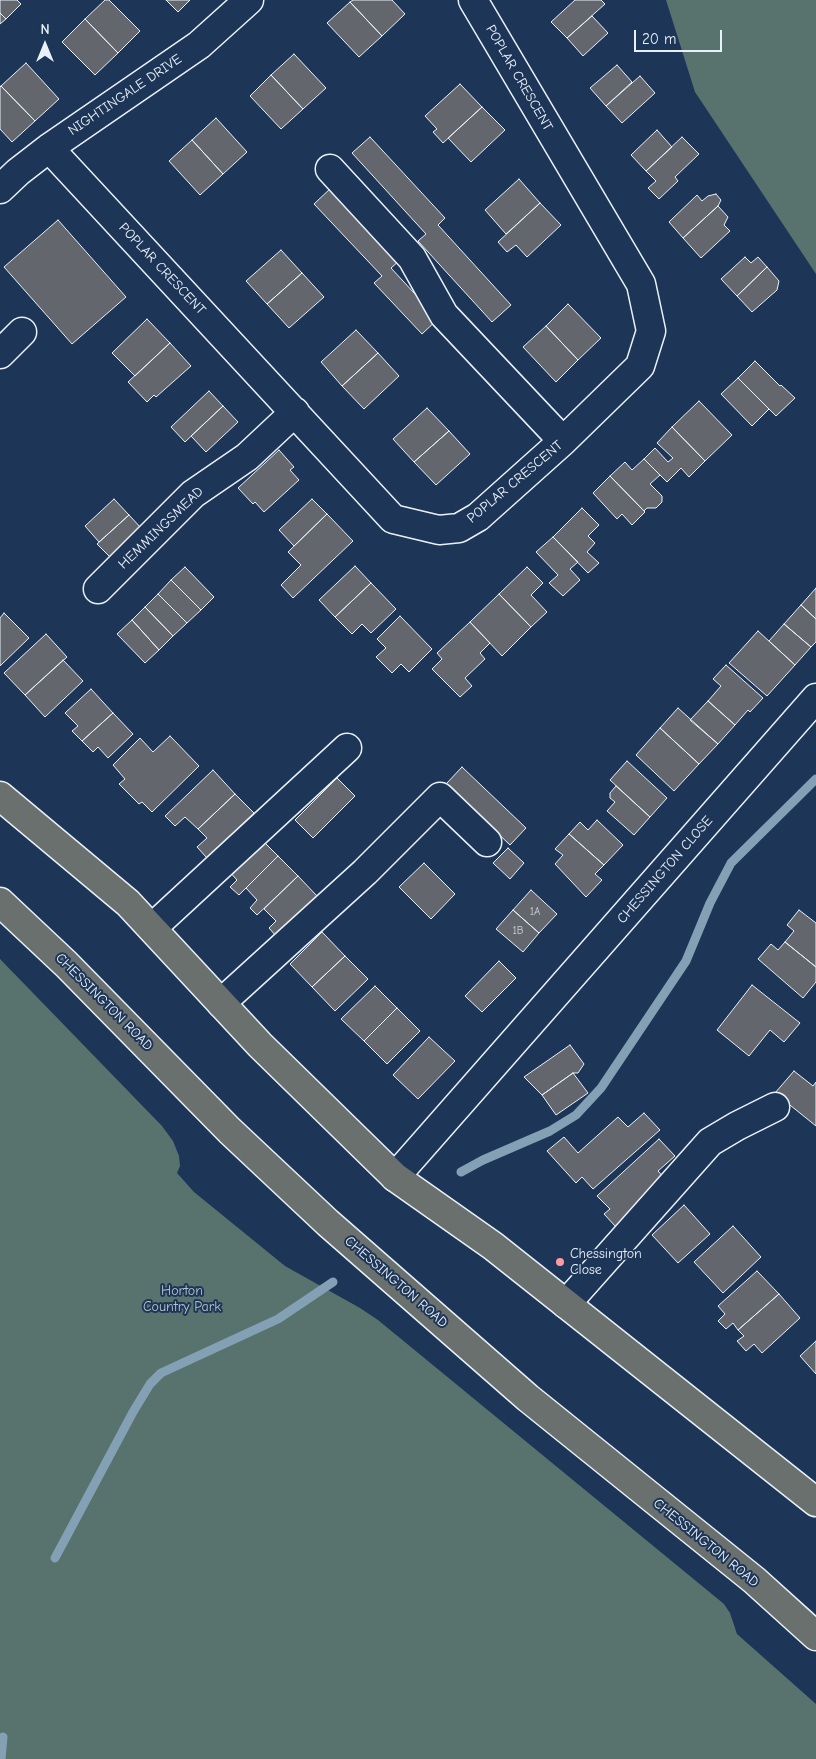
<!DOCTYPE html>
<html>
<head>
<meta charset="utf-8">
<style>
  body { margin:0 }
  #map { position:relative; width:816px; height:1759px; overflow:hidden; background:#1d3557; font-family:"Comic Neue",sans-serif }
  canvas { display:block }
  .north { position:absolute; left:20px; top:20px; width:50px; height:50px; -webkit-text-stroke:4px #1d3557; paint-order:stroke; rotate:0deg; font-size:14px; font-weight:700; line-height:20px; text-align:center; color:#e8f1f8 }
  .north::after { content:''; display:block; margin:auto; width:18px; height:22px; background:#e8f1f8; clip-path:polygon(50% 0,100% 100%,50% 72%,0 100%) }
  .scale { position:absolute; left:634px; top:30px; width:88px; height:22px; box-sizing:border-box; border:2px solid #e8f1f8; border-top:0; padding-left:6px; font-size:15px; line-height:18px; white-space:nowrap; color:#e8f1f8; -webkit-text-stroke:4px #1d3557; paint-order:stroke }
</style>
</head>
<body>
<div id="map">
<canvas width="816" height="1759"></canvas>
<div class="north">N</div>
<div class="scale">20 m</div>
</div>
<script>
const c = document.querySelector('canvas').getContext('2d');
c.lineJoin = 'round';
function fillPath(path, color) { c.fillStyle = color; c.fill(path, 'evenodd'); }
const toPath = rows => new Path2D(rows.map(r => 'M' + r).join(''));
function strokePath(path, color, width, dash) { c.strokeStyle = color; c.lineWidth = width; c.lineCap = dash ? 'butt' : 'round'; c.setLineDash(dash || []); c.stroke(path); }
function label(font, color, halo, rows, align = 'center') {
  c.font = font + ' "Comic Neue",sans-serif'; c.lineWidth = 4; c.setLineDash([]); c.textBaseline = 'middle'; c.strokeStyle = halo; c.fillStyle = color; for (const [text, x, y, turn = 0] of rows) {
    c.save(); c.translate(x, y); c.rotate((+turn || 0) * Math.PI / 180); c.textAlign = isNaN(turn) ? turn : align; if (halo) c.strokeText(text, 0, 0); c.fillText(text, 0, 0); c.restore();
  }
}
fillPath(toPath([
  [666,0,816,0,816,274,695,92],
  [0,959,162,1126,173,1141,179,1156,180,1166,177,1173,194,1192,285,1266,360,1308,378,1320,724,1604,730,1613,737,1634,816,1704,816,1759,0,1759]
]), '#58726e');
strokePath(toPath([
  [461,1172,483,1160,550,1131,576,1115,601,1088,686,961,710,903,731,863,816,779],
  [55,1558,133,1412,150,1384,161,1373,278,1319,333,1282],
  [1,1759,3,1737]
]), '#83a0b4', 9);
const building = toPath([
  [0,0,17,0,21,4,6,19,0,13,0,0],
  [105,0,109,0,140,31,118,53,85,19,105,0],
  [166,0,190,0,178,12,166,0],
  [353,0,392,0,405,14,382,36,350,2,353,0],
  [575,0,601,0,605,4,567,38,551,22,575,0],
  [350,2,382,36,359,57,327,23,350,2],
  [0,13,6,19,0,24,0,13],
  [592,16,608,33,583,56,567,38,592,16],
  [85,19,118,53,95,75,62,42,85,19],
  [294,54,326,88,303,109,271,75,294,54],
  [26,63,59,99,35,121,1,86,26,63],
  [617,65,632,82,606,106,590,88,617,65],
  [271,75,303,109,281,129,250,96,271,75],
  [640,76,655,93,622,123,606,106,640,76],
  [460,84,482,107,443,143,433,132,437,129,425,116,460,84],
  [1,86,35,121,12,142,0,129,0,87,1,86],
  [482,107,505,130,471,162,448,138,482,107],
  [216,118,247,152,223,174,192,140,216,118],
  [657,130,672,147,646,171,631,155,657,130],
  [370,137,445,218,438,225,511,305,492,322,418,241,426,234,352,153,370,137],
  [682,137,699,154,675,177,678,181,659,199,648,188,656,181,646,171,682,137],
  [192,140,223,174,200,195,169,161,192,140],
  [519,179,540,203,506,234,485,210,519,179],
  [332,187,400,260,391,268,438,319,422,334,374,283,382,276,314,204,332,187],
  [716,194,721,200,718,206,683,238,669,222,697,195,702,201,708,196,716,194],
  [540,203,561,225,527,257,516,245,507,252,498,242,540,203],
  [718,206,728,217,724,225,730,231,701,258,683,238,718,206],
  [58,220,126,297,72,344,4,267,58,220],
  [281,250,302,273,267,304,246,281,281,250],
  [745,257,751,263,758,257,767,267,737,296,721,279,745,257],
  [767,267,779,281,777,290,752,312,737,296,767,267],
  [302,273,324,297,289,328,267,304,302,273],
  [568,304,601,338,578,360,546,326,568,304],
  [147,319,170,343,135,376,112,353,147,319],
  [546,326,578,360,556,382,523,347,546,326],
  [356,330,378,353,342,386,321,362,356,330],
  [170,343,191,366,156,397,154,395,147,402,128,382,170,343],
  [378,353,399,376,364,409,342,386,378,353],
  [755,361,780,386,781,385,795,398,776,416,738,378,755,361],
  [738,378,769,409,752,426,721,394,738,378],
  [209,391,223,406,185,442,171,427,209,391],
  [699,401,732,435,705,461,672,427,699,401],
  [223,406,238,422,206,452,191,436,223,406],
  [427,408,449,431,414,462,393,439,427,408],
  [672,427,705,461,689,477,681,468,667,482,644,459,655,448,668,462,673,458,657,443,672,427],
  [449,431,470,454,436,485,414,462,449,431],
  [279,450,294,467,290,470,299,480,264,512,255,502,253,504,238,488,279,450],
  [644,459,660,475,650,484,662,496,662,502,656,508,647,508,644,511,610,476,625,462,632,470,644,459],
  [610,476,645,512,632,525,622,514,617,519,593,493,610,476],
  [114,499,129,515,99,542,85,526,114,499],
  [312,499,327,514,294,546,279,530,312,499],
  [582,508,599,525,588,536,595,543,587,552,599,563,588,573,553,537,582,508],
  [327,514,353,541,293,598,281,585,301,565,288,552,327,514],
  [129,515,142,529,111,558,97,544,129,515],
  [553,537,578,562,570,569,580,580,563,596,549,583,558,575,536,552,553,537],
  [355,566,371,583,335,617,319,600,355,566],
  [185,567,214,597,201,610,171,580,185,567],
  [527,567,543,583,531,595,547,612,531,627,499,594,527,567],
  [171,580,201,610,187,623,158,594,171,580],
  [371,583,396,609,371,633,362,624,352,634,335,617,371,583],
  [816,588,816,619,801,605,816,588],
  [158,594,187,623,173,636,145,607,158,594],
  [499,594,531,627,502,656,470,622,499,594],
  [801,605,816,619,816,642,811,647,784,624,801,605],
  [145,607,173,636,159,650,132,620,145,607],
  [4,613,29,638,0,666,0,618,4,613],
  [400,616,432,649,409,672,401,664,392,673,376,657,386,648,377,639,400,616],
  [132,620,159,650,145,663,117,634,132,620],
  [470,622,490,643,480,653,485,659,465,678,472,686,460,697,432,669,442,659,437,653,470,622],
  [784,624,811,647,795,665,769,641,784,624],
  [758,631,795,665,767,696,729,663,758,631],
  [46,634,67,657,25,695,4,673,46,634],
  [63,660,83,681,45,717,25,695,63,660],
  [726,665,763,698,750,712,748,710,735,725,708,701,721,686,713,679,726,665],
  [91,689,113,713,82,741,72,731,78,726,65,713,91,689],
  [708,701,735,725,718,744,690,720,708,701],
  [678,708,718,744,699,764,660,728,678,708],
  [113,713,133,734,108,758,98,747,93,752,82,741,113,713],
  [660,728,699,764,674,791,636,755,660,728],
  [170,736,199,766,152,812,142,802,139,804,119,784,125,779,113,765,140,738,153,752,170,736],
  [627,761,667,798,650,817,610,780,627,761],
  [462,767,526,828,510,845,446,784,462,767],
  [213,770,235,794,198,829,185,817,175,826,165,816,213,770],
  [337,778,355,796,313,838,295,820,337,778],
  [616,786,650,817,634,835,607,811,615,802,610,798,610,793,616,786],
  [235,794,254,813,207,858,197,847,207,838,198,829,235,794],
  [597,820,623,845,604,865,569,834,580,822,588,830,597,820],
  [569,834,604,865,595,874,602,880,586,897,555,864,563,855,555,849,569,834],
  [260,838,278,856,239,895,230,887,237,880,228,870,260,838],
  [508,848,524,863,510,879,493,863,508,848],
  [278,856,298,876,257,915,250,908,257,900,246,888,278,856],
  [424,863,455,894,431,919,399,887,424,863],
  [298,876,318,897,276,936,269,928,276,921,264,909,298,876],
  [531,890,557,914,539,933,513,910,531,890],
  [513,910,539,933,523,952,496,929,513,910],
  [799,910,816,923,816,967,785,942,794,931,787,925,799,910],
  [322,932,345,956,312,987,290,964,322,932],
  [785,942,816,967,816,982,803,998,758,959,771,944,778,950,785,942],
  [345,956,368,979,335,1011,312,987,345,956],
  [499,961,516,978,482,1012,465,996,499,961],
  [752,985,800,1023,784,1042,770,1030,749,1056,717,1030,752,985],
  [375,986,397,1008,364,1041,341,1019,375,986],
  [397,1008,420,1031,387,1064,364,1041,397,1008],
  [429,1037,455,1061,418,1099,393,1075,429,1037],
  [570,1045,584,1064,578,1073,573,1073,542,1095,524,1077,570,1045],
  [794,1071,813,1086,816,1082,816,1126,775,1093,794,1071],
  [573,1073,588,1093,556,1115,542,1095,573,1073],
  [644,1113,660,1130,593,1189,582,1177,576,1183,547,1151,564,1137,578,1153,618,1117,628,1127,644,1113],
  [659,1139,675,1156,658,1171,667,1181,616,1227,604,1214,610,1209,597,1196,659,1139],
  [684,1205,710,1234,678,1263,652,1235,684,1205],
  [733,1226,761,1257,723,1293,694,1262,733,1226],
  [757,1271,779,1294,738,1330,733,1323,726,1329,718,1321,725,1314,718,1306,757,1271],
  [779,1294,800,1318,762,1353,754,1344,746,1351,737,1341,744,1336,738,1330,779,1294],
  [816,1341,816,1374,800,1356,816,1341]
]);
fillPath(building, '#64666e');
strokePath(building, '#e8f1f8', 1);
const minor = toPath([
  [49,148,393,519,439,530,459,528,478,517,563,441,640,366,651,331,641,284,473,0],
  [330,169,412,258,444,315,563,441],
  [0,189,18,172,49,148,199,45,249,0],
  [0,354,22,332],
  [98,589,193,494,247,457,295,412],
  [152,928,347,748],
  [221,1003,365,872,440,797,487,842],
  [395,1177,816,698],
  [566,1304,710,1142,737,1126,775,1107]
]);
const major = toPath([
  [0,796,128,903,260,1045,395,1177,493,1246,816,1502],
  [0,902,66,964,230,1131,328,1223,528,1398,754,1580,816,1636]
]);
strokePath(minor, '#e8f1f8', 31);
strokePath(major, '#e8f1f8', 31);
strokePath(minor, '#1d3557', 28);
strokePath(major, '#6a706d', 28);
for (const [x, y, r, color] of [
  [560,1262,5,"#ff9aa2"]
]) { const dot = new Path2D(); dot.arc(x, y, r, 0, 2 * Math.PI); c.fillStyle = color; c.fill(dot); strokePath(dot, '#1d3557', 2); }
label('11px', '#c7ced6', null, [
  ["1A",535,912],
  ["1B",518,931]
]);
label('14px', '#e8f1f8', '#1d3557', [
  ["POPLAR CRESCENT",519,78,60],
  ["NIGHTINGALE DRIVE",125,95,-34],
  ["POPLAR CRESCENT",162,269,47],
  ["POPLAR CRESCENT",515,482,-40],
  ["HEMMINGSMEAD",161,528,-44],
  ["CHESSINGTON CLOSE",665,870,-49],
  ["CHESSINGTON ROAD",104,1002,45],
  ["CHESSINGTON ROAD",396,1282,41],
  ["CHESSINGTON ROAD",706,1543,39]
]);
label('14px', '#e8f1f8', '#1d3557', [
  ["Chessington",570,1254],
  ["Close",570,1270]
], 'left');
label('14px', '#b6c5c8', '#1d3557', [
  ["Horton",182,1291],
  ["Country Park",182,1307]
]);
</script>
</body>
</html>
